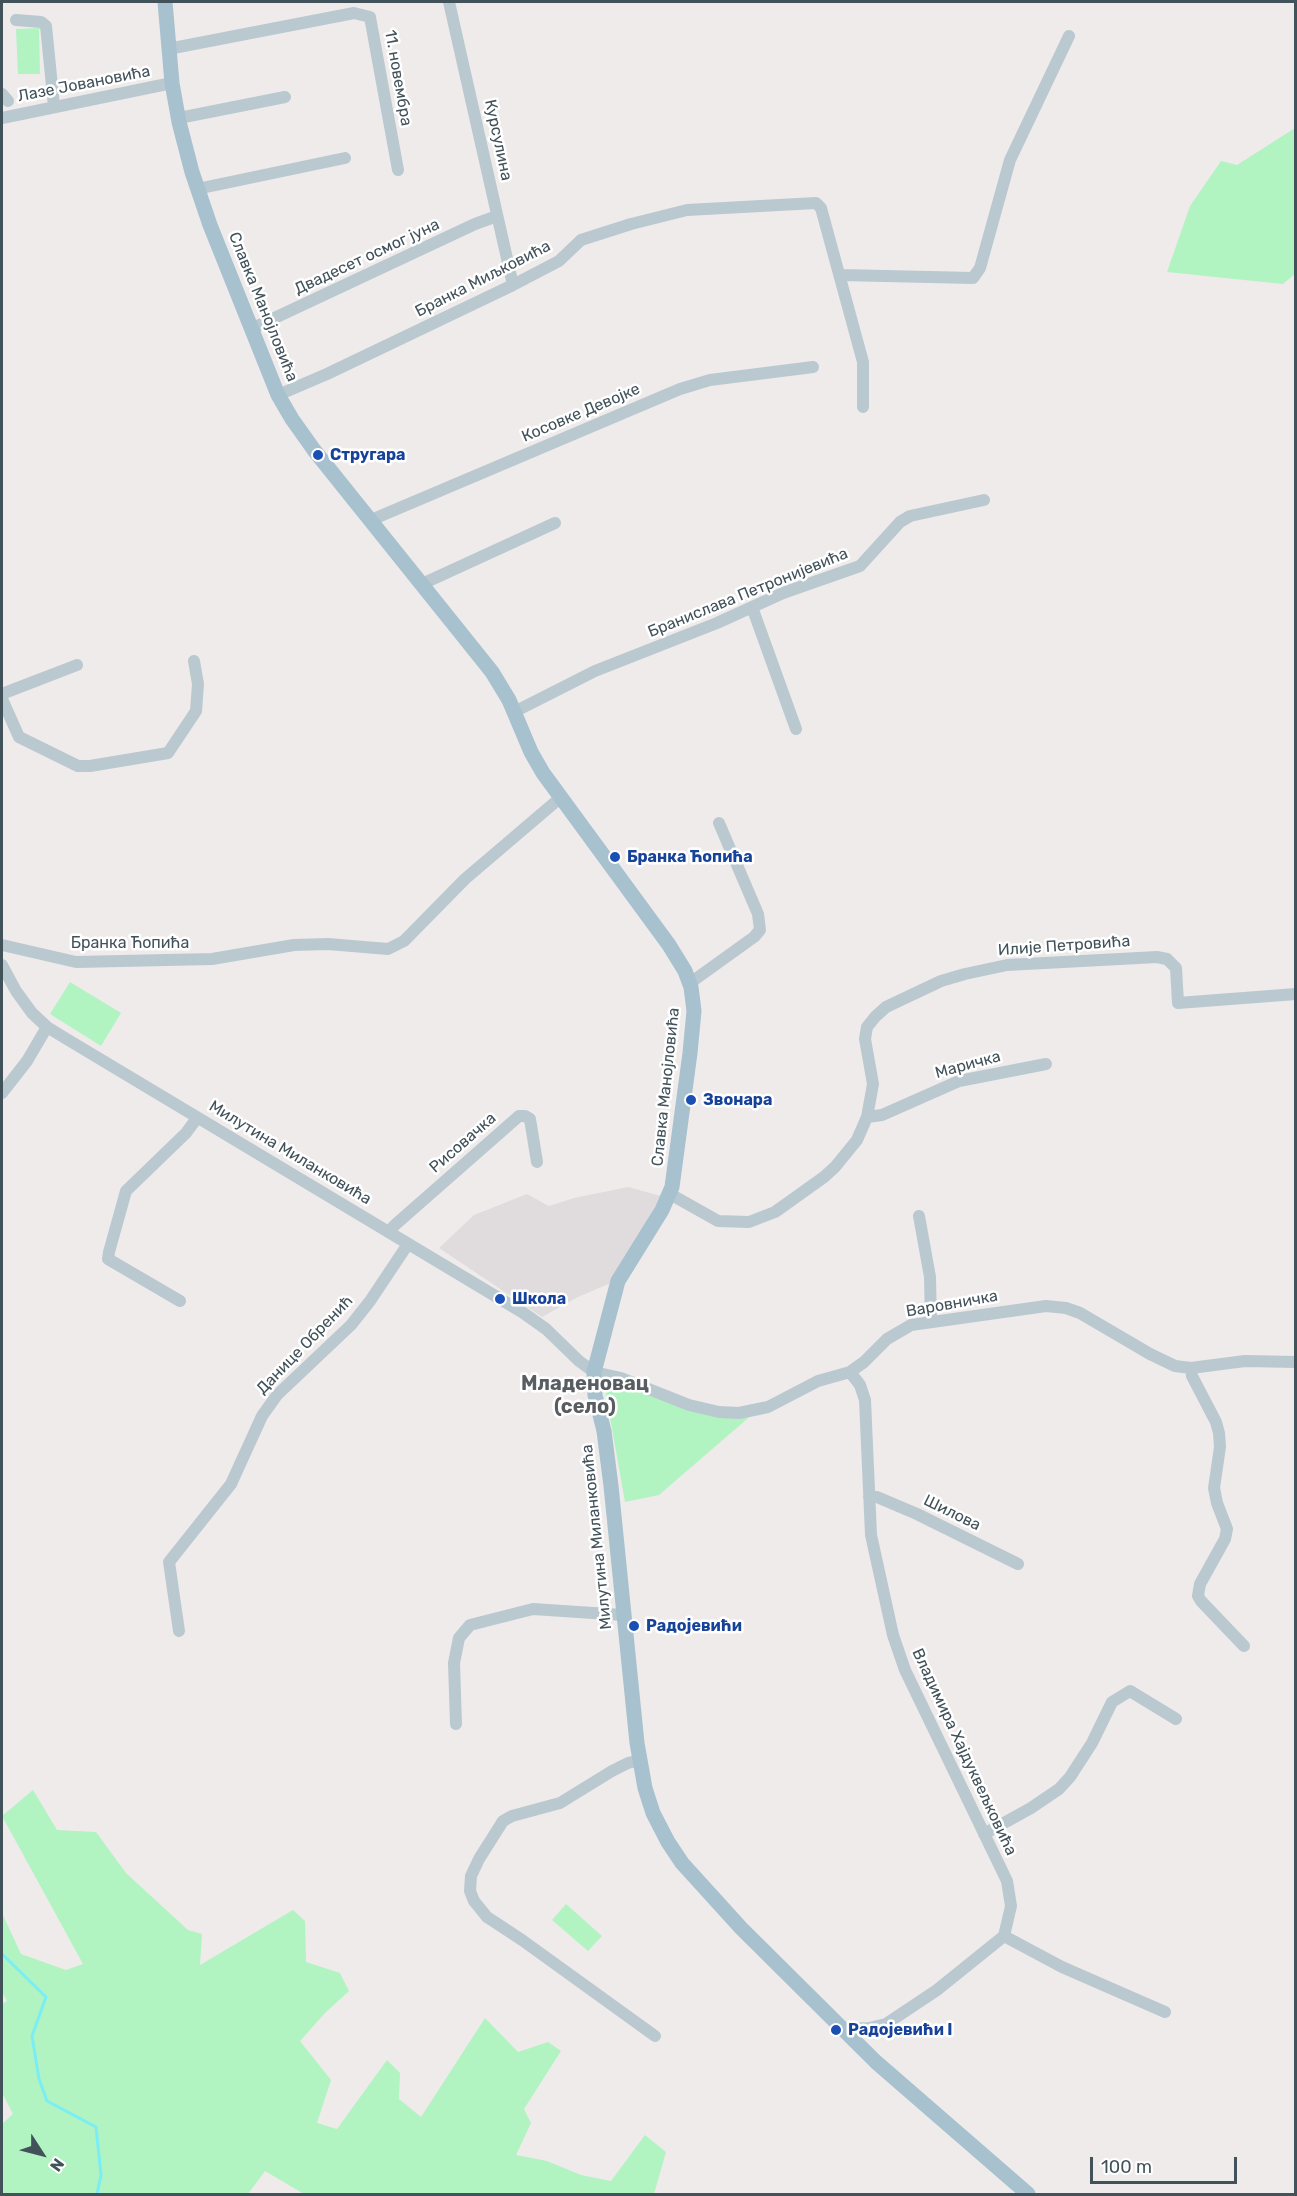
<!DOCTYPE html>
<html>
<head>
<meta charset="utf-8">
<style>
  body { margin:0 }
  #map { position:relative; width:1297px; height:2196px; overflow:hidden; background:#efebeb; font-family:Rubik,sans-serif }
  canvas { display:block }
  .frame { position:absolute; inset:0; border:3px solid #42525a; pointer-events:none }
  .north { position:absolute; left:12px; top:2124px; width:60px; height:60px; -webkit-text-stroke:4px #fff; paint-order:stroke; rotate:126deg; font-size:16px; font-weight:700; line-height:24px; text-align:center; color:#42525a }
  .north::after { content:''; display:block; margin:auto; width:21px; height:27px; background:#42525a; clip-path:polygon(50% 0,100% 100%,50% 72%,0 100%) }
  .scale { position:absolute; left:1090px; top:2157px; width:147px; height:27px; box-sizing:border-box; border:3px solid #42525a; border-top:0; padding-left:8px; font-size:18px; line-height:21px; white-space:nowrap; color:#42525a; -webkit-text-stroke:4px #fff; paint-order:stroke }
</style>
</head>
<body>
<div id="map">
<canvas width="1297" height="2196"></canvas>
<div class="frame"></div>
<div class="north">N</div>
<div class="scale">100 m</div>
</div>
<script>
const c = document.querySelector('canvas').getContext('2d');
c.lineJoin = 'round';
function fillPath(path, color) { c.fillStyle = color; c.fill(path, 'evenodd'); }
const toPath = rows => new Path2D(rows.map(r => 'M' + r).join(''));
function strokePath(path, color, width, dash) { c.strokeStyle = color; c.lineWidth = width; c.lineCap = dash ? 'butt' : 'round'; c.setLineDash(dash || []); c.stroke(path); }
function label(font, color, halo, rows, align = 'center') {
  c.font = font + ' Rubik,sans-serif'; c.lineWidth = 5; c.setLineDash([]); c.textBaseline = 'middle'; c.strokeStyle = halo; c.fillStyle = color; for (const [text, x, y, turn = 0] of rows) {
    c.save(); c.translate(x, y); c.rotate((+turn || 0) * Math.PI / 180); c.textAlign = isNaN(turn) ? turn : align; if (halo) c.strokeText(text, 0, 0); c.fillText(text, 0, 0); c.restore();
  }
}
fillPath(toPath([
  [628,1187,661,1196,611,1283,578,1297,542,1317,439,1248,474,1215,527,1194,549,1206,574,1198]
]), '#e0dcdd');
fillPath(toPath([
  [39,28,40,74,18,74,16,29],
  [1295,128,1295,274,1283,284,1167,272,1190,206,1221,161,1237,165],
  [70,982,121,1013,101,1046,50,1014],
  [603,1378,638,1388,674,1405,754,1413,659,1495,625,1502],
  [33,1790,57,1830,96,1832,126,1873,188,1930,202,1934,200,1965,293,1910,305,1921,306,1962,340,1973,349,1991,325,2013,300,2041,331,2080,317,2123,337,2129,387,2060,400,2073,399,2099,421,2117,485,2018,518,2052,548,2042,561,2051,524,2109,531,2123,516,2155,547,2161,581,2175,611,2181,645,2135,666,2152,654,2194,304,2194,265,2171,248,2194,2,2194,2,2124,13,2114,2,2093,2,2004,7,2001,2,1992,2,1913,21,1954,66,1970,83,1964,2,1816],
  [566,1904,602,1936,588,1951,552,1920]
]), '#b2f3c2');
strokePath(toPath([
  [2,1954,46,1997,32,2036,39,2079,47,2101,96,2127,101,2175,97,2194]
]), '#7aeef5', 3);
strokePath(toPath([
  [449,2,513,285],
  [16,20,41,22,46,26,54,106],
  [168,49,354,13,370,17,398,170],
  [2,94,8,101],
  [2,118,172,83],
  [179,118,285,97],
  [197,189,345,158],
  [841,275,973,278,980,268,1010,160,1069,36],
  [251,329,475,224,497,216],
  [278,395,327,374,513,285,559,261,581,240,631,224,687,210,816,203,821,208,863,362,863,407],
  [371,520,680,389,710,380,813,367],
  [422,584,555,523],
  [752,607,796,729],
  [2,694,77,665],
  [2,699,19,737,78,766,90,766,168,753,196,711,198,684,194,661],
  [514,712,595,671,717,623,783,593,860,566,900,522,910,516,984,500],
  [2,945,76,962,212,959,294,945,328,944,388,949,404,941,465,879,560,798],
  [2,965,16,991,32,1013,47,1027,65,1038,522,1312,546,1329,579,1361,594,1372,621,1378,689,1405,719,1412,739,1413,768,1407,818,1381,850,1372,864,1362,887,1339,911,1325,1046,1306,1066,1308,1080,1313,1150,1354,1175,1366,1191,1368,1245,1361,1296,1362],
  [690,983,754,937,760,930,758,914,719,823],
  [2,1093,27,1061,47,1027],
  [867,1117,882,1115,959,1081,1046,1064],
  [670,1194,718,1221,749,1222,775,1212,824,1177,835,1167,857,1140,867,1117,873,1084,865,1039,867,1027,875,1017,886,1007,941,981,965,974,1007,965,1157,957,1167,959,1176,968,1178,1003,1296,994],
  [919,1216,930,1277,931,1322],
  [388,1232,396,1224,519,1116,525,1116,530,1119,537,1162],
  [180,1301,108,1259,109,1252,126,1191,186,1133,197,1118],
  [1191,1368,1192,1376,1216,1422,1219,1433,1220,1447,1214,1488,1217,1503,1227,1529,1225,1539,1200,1584,1198,1596,1201,1601,1244,1646],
  [869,1497,877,1497,917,1514,1018,1564],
  [179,1631,169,1562,231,1484,262,1416,277,1395,351,1325,370,1301,408,1244],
  [456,1724,454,1663,459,1638,470,1625,533,1609,623,1615],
  [640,1760,628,1763,612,1771,560,1803,512,1816,503,1821,479,1859,471,1876,470,1891,474,1901,487,1917,522,1940,655,2036],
  [984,1834,1031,1808,1059,1789,1070,1777,1092,1743,1112,1702,1130,1691,1176,1719],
  [1004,1936,1062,1967,1165,2012],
  [842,2029,869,2028,886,2024,937,1990,1004,1936,1011,1906,1007,1881,905,1670,893,1635,871,1535,865,1400,860,1385,850,1372]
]), '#bac9d0', 12);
strokePath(toPath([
  [165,2,172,83,179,122,192,172,210,225,278,395,292,419,314,450,492,672,509,700,531,752,543,773,669,945,685,971,691,987,694,1011,690,1053,672,1187,662,1210,618,1281,594,1372,595,1395,604,1431,611,1486,637,1743,645,1788,653,1813,668,1842,682,1863,741,1928,876,2062,1028,2194]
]), '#a7c1ce', 15);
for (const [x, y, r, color] of [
  [318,455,6,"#1a4fb4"],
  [615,857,6,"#1a4fb4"],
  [691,1100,6,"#1a4fb4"],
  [500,1299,6,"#1a4fb4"],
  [634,1626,6,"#1a4fb4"],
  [836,2030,6,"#1a4fb4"]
]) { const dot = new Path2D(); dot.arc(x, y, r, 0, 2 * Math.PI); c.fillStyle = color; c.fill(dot); strokePath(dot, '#fff', 2); }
label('16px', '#42525a', '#fff', [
  ["11. новембра",398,78,80],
  ["Лазе Јовановића",84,84,-11],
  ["Курсулина",498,140,78],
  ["Двадесет осмог јуна",367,257,-25],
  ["Бранка Миљковића",483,279,-27],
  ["Славка Манојловића",263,307,68],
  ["Косовке Девојке",581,413,-23],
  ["Бранислава Петронијевића",748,593,-22],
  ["Бранка Ћопића",130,943],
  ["Илије Петровића",1064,946,-4],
  ["Маричка",968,1065,-15],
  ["Славка Манојловића",666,1087,-84],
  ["Рисовачка",463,1143,-41],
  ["Милутина Миланковића",290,1153,31],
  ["Варовничка",952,1304,-10],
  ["Данице Обренић",305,1345,-46],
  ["Шилова",952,1513,26],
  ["Милутина Миланковића",597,1537,-96],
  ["Владимира Хајдуквељковића",964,1752,65]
]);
label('bold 16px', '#164399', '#fff', [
  ["Стругара",330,455],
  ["Бранка Ћопића",627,857],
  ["Звонара",703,1100],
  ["Школа",512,1299],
  ["Радојевићи",646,1626],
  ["Радојевићи I",848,2030]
], 'left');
label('bold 20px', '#575d61', '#fff', [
  ["Младеновац",585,1384],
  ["(село)",585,1407]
]);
</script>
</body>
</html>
